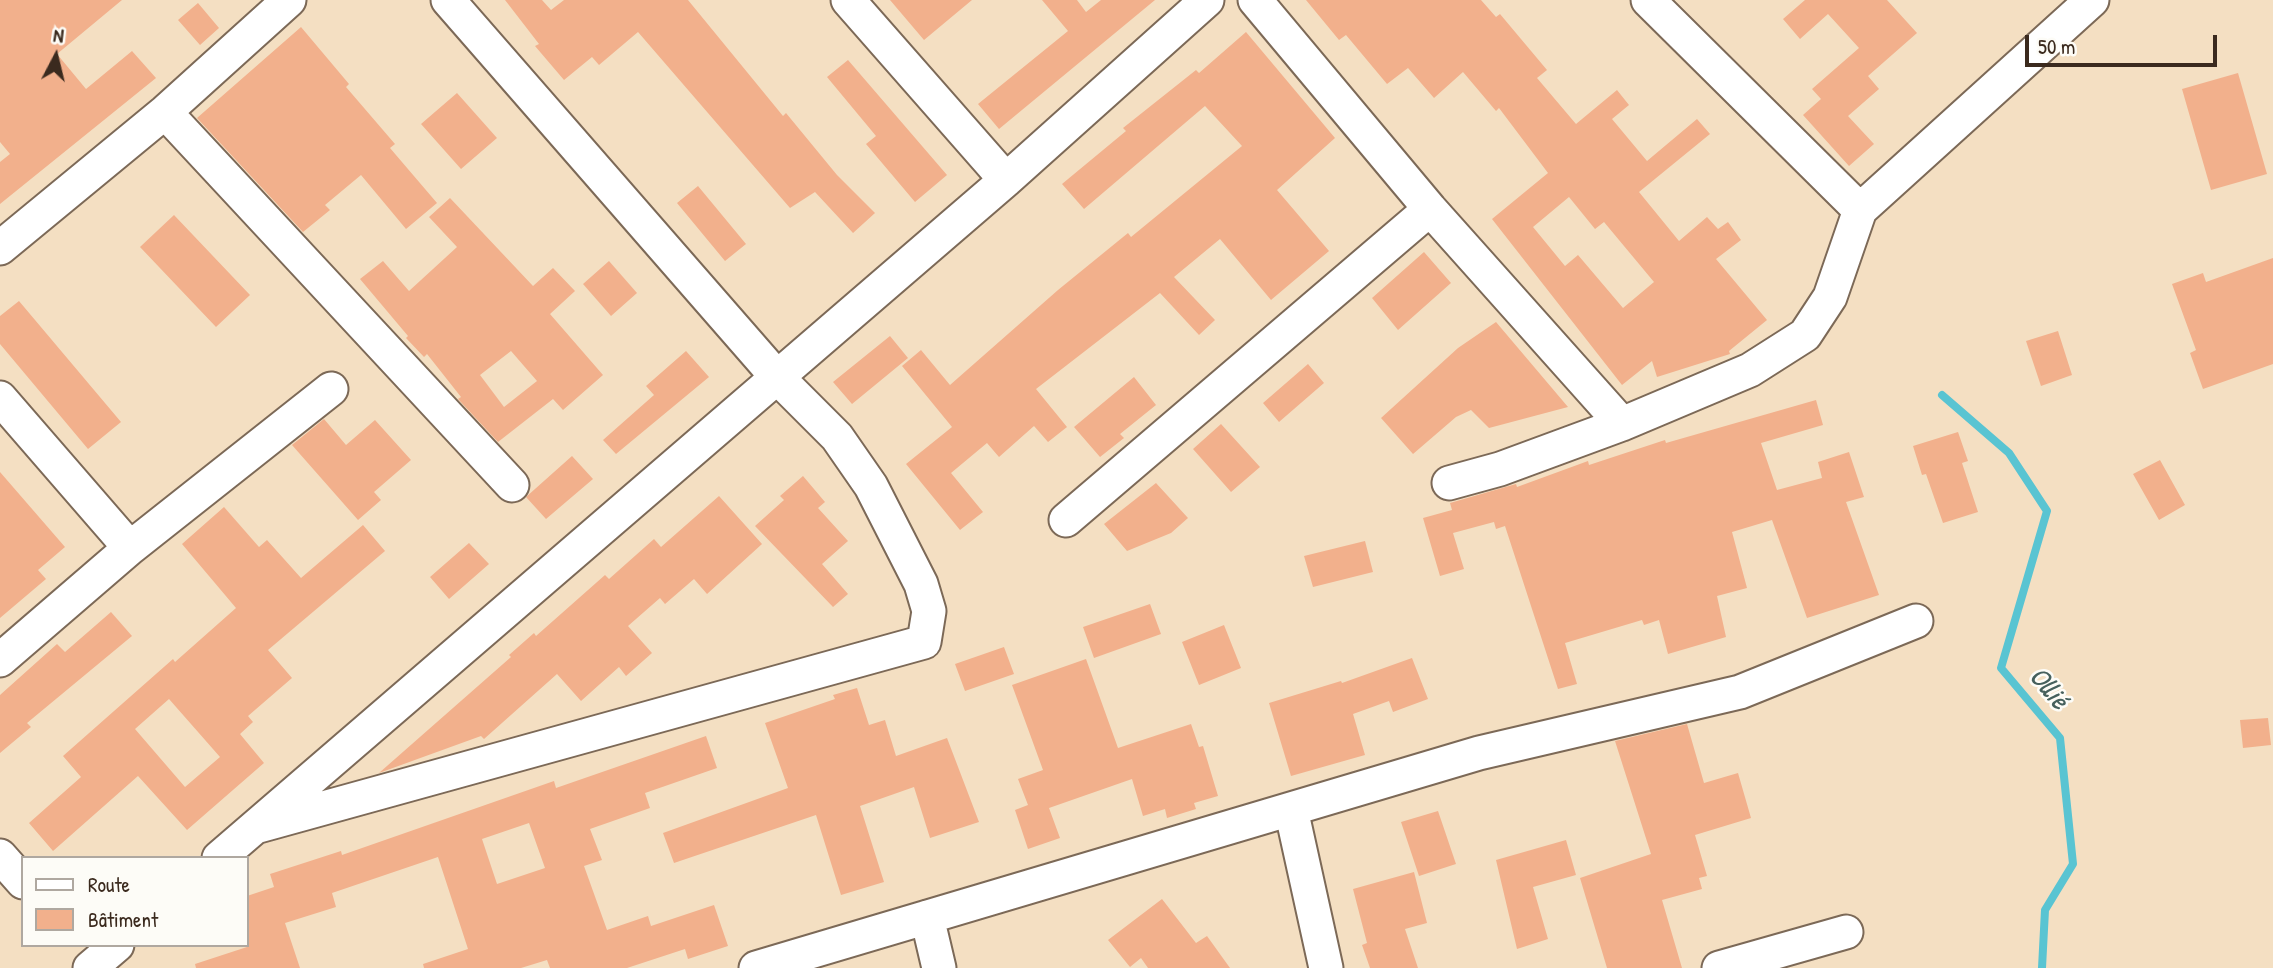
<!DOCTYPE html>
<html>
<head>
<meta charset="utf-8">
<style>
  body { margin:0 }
  #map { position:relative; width:2273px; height:968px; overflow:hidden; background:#f4dfc2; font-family:"Patrick Hand",sans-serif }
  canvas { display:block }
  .legend { position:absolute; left:21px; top:856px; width:228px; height:91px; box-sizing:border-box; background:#fdfcf7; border:2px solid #afa8a0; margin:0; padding:9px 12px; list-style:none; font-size:21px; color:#3b2a1e }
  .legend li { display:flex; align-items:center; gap:14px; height:35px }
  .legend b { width:35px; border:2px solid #afa8a0 }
  .north { position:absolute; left:21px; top:21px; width:70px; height:70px; -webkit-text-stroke:5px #fdfcf7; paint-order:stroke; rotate:7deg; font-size:19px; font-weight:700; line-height:28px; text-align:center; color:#3b2a1e }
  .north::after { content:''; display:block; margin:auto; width:24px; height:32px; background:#3b2a1e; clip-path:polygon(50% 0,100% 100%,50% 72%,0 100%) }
  .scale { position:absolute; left:2025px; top:35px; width:192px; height:32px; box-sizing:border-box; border:4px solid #3b2a1e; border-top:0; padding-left:9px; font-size:21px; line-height:24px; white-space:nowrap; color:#3b2a1e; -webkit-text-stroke:5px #fdfcf7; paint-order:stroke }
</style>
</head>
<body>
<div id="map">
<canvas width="2273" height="968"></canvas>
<ul class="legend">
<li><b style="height:9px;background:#fff"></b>Route</li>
<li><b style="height:19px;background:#f2b08c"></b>Bâtiment</li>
</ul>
<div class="north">N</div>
<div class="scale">50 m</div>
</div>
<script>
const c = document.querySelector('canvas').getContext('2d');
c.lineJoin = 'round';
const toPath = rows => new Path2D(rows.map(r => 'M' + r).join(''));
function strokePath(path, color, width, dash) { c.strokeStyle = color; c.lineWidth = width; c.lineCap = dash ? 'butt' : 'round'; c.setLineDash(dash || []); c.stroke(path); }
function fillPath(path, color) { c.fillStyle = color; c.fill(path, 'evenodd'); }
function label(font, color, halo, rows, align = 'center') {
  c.font = font + ' "Patrick Hand",sans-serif'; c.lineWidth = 5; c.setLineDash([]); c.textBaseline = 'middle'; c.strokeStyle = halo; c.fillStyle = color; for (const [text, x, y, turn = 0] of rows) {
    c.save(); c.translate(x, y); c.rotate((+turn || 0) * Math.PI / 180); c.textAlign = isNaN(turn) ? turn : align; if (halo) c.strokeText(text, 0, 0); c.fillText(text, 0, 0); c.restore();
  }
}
strokePath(toPath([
  [1942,395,2009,453,2047,511,2001,668,2060,738,2073,864,2045,910,2042,968]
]), '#59c4d2', 8);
fillPath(toPath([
  [0,0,122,0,57,54,86,89,132,51,156,78,0,204,0,162,10,154,0,142],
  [505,0,542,0,551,10,564,0,688,0,783,116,786,113,837,175,875,213,853,233,815,192,790,208,638,32,599,65,592,57,564,80,535,46,539,44],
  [890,0,972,0,924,40],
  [1042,0,1077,0,1086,12,1101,0,1155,0,999,129,978,104,1068,31],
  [1306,0,1481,0,1496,17,1500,14,1547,70,1537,78,1576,124,1617,90,1629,105,1612,119,1647,161,1697,119,1710,134,1639,192,1679,241,1707,217,1718,229,1728,222,1741,240,1716,259,1767,320,1729,351,1730,354,1657,377,1652,361,1622,385,1492,219,1548,173,1499,108,1496,111,1463,72,1434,98,1408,68,1387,84,1346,35,1339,40],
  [1569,197,1595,229,1604,222,1654,282,1623,308,1578,255,1565,266,1533,227],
  [1805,0,1887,0,1917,33,1868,76,1879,89,1848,116,1874,144,1849,166,1803,115,1821,99,1812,89,1859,48,1828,14,1800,39,1783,19],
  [198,3,219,28,200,45,178,20],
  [301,27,349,84,346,87,395,144,390,148,437,203,406,229,361,175,325,205,330,210,303,232,197,118],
  [1246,32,1335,138,1277,190,1329,251,1271,300,1220,239,1174,277,1215,320,1199,335,1160,293,1036,389,1067,427,1048,442,1034,426,999,457,987,443,951,473,983,512,960,530,906,464,952,427,902,366,921,350,950,385,1058,290,1128,233,1131,237,1242,146,1205,106,1084,209,1062,184,1126,131,1123,128,1196,70,1199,73],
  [848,60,947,175,915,202,866,144,876,136,827,77],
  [2238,73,2267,174,2211,190,2182,89],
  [457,93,497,138,461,169,421,124],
  [698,186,746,244,725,261,677,203],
  [450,198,533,286,553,268,575,291,550,314,603,375,563,410,553,399,498,442,458,399,461,397,427,354,424,357,406,338,408,336,360,279,383,261,409,291,457,247,429,217],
  [511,351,537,381,504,407,480,375],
  [174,215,250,295,216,327,140,247],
  [1424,252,1451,283,1398,330,1372,298],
  [2273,258,2273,364,2203,389,2190,353,2196,350,2172,284,2203,273,2206,282],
  [609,261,637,293,611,316,583,284],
  [19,301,121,422,88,449,0,344,0,316],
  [1496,322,1568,407,1489,428,1471,410,1456,417,1413,454,1381,418,1458,348],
  [2058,331,2072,375,2041,386,2026,341],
  [890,336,908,358,852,404,833,382],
  [686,351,709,377,616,454,603,440,654,395,646,386],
  [1308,364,1324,383,1279,422,1263,403],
  [1134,377,1156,405,1120,434,1124,438,1100,457,1074,427],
  [1816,400,1823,425,1761,443,1777,490,1822,478,1818,462,1849,452,1864,497,1846,502,1879,595,1807,618,1772,520,1732,532,1747,588,1717,596,1726,637,1668,654,1659,620,1644,625,1642,620,1565,643,1577,684,1558,689,1505,526,1496,529,1494,522,1453,533,1464,569,1440,576,1423,518,1452,510,1450,503,1516,484,1517,487,1588,461,1589,465,1665,440,1666,443],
  [324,419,346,445,375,420,411,460,374,492,381,500,358,520,292,445],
  [1221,424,1260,467,1231,492,1193,449],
  [1958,432,1968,461,1962,463,1978,512,1943,523,1926,474,1922,475,1913,446],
  [572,456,593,479,546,519,526,497],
  [2160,460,2185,505,2159,520,2133,474],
  [0,472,65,547,38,570,46,579,0,618],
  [803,476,825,502,818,508,848,541,822,564,848,594,833,607,755,526,784,500,780,496],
  [1156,483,1188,518,1171,533,1127,551,1104,524],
  [719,496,762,544,707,594,694,579,665,604,660,598,628,626,652,653,626,676,619,667,581,701,557,674,484,739,481,736,379,773,511,657,509,655,534,633,536,636,605,575,609,579,654,539,661,547],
  [224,507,259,547,267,540,301,578,363,525,385,551,268,650,292,678,248,716,253,722,240,734,264,763,187,830,138,776,53,851,29,823,81,777,63,756,173,659,175,662,236,608,182,544],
  [169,699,220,757,185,787,135,729],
  [1365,541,1373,572,1313,587,1304,556],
  [469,543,489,564,449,599,430,577],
  [1150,604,1161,634,1094,658,1083,627],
  [111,612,132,636,27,723,31,727,0,753,0,695,57,644,65,652],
  [1224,625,1241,668,1199,685,1182,642],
  [1004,647,1014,674,965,691,955,664],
  [1412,658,1428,699,1393,712,1389,701,1353,714,1365,755,1291,776,1269,703,1341,681,1342,683],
  [1086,659,1118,748,1191,724,1199,747,1203,746,1218,796,1194,803,1196,809,1167,818,1165,809,1143,816,1132,779,1049,808,1060,838,1028,849,1015,810,1028,805,1018,779,1043,770,1012,685],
  [857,688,869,725,885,720,896,756,947,738,979,822,930,838,914,787,860,806,884,882,841,895,816,815,674,863,663,833,788,788,765,723,835,699,833,695],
  [2268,718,2271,745,2243,748,2240,720],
  [1687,724,1704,783,1738,773,1751,818,1695,835,1707,876,1699,878,1702,889,1662,900,1682,968,1607,968,1580,878,1651,854,1615,741],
  [706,736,717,768,645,793,650,808,590,829,602,860,584,866,607,930,648,916,651,926,714,905,728,946,688,959,685,949,627,968,550,968,547,960,521,968,424,968,423,964,468,949,438,857,332,893,336,907,285,923,300,968,196,968,195,964,247,947,247,896,274,887,270,874,341,851,342,855,554,781,556,788],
  [529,823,545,868,497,884,482,839],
  [1438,811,1456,864,1419,876,1401,822],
  [1566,840,1576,875,1533,887,1548,939,1517,949,1496,860],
  [1414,872,1427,923,1405,929,1418,968,1370,968,1362,945,1367,943,1353,889],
  [1162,899,1196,943,1207,936,1230,968,1148,968,1141,958,1130,967,1108,940]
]), '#f2b08c');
const minor = toPath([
  [848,0,1006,180],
  [1255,0,1430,209,1622,424],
  [1648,0,1860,210],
  [165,112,512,485],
  [0,248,165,112,289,0],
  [0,398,130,548],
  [1449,483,1500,469,1622,424,1750,370,1805,335,1830,297,1860,210,2092,0],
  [1066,520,1430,209],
  [0,660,130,548,331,389],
  [1291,809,1326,968],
  [255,827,924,642,929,611,921,584,871,486,837,437,777,377,448,0],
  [0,856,23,882],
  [219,858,1006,180,1207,0],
  [927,917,939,968],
  [90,968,117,945],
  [756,968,1479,753,1740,692,1916,621],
  [1719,968,1846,932]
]);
strokePath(minor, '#7c6957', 37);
strokePath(minor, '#fff', 33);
label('italic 28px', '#46605d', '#fdfcf7', [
  ["Ollié",2048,689,50]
]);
</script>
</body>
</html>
